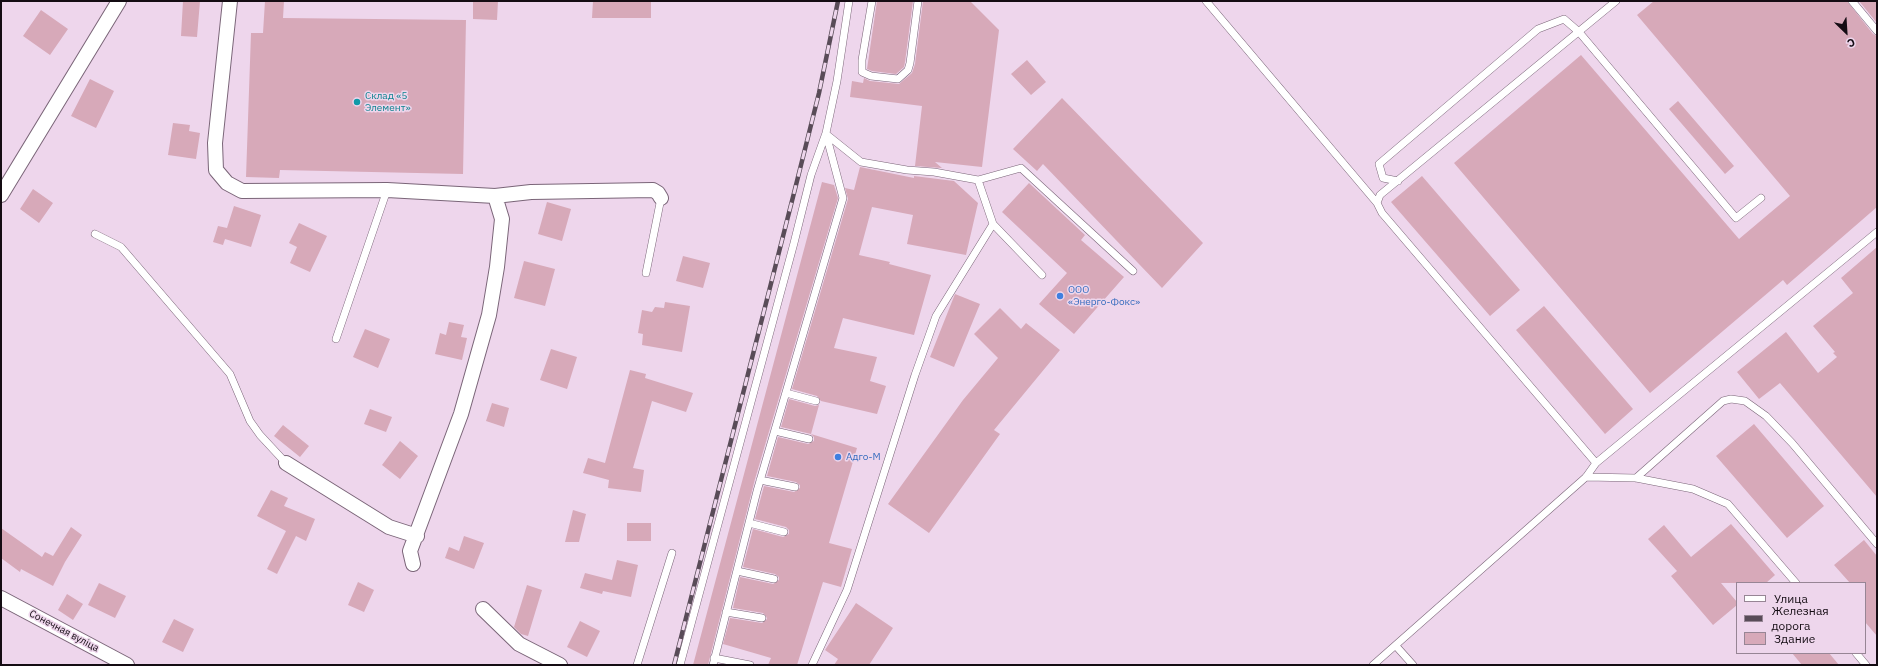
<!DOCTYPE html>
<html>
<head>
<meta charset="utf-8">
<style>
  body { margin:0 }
  #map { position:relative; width:1878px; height:666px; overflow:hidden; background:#eed6ec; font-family:"IBM Plex Sans",sans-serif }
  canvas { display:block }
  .frame { position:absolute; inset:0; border:2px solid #140c13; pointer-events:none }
  .legend { position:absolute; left:1736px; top:582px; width:130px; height:72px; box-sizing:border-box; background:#eed6ec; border:1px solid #978595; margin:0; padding:5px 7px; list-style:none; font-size:12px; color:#140c13 }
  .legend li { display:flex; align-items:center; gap:8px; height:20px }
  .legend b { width:20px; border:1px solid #978595 }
  .north { position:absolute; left:1826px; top:12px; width:40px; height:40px; -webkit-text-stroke:3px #eed6ec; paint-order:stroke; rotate:155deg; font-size:11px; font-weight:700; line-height:16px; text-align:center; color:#140c13 }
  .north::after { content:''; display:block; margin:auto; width:14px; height:18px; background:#140c13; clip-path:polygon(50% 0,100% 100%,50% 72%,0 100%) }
</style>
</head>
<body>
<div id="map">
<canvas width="1878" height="666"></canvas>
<div class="frame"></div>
<ul class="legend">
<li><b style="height:5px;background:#fff"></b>Улица</li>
<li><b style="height:5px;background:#594c58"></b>Железная дорога</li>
<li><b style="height:11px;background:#d7a9b9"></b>Здание</li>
</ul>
<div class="north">С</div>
</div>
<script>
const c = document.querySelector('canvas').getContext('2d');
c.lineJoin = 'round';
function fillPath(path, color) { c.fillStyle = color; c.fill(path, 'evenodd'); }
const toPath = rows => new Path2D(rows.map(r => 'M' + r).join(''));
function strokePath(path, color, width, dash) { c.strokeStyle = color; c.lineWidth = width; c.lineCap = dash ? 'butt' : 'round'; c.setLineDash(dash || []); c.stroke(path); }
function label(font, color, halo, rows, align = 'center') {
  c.font = font + ' "IBM Plex Sans",sans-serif'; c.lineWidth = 3; c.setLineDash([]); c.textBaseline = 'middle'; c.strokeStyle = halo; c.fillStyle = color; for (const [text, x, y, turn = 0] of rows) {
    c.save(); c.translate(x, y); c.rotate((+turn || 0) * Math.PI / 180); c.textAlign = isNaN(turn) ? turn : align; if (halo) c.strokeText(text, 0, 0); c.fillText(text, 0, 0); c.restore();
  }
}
fillPath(toPath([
  [183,1,200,1,197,37,181,36],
  [265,1,284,1,283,18,466,20,463,174,280,170,279,178,246,177,251,33,263,33],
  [473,1,498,1,497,20,473,19],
  [593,1,651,1,651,18,592,18],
  [877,1,913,1,905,62,904,67,896,74,872,71,867,69],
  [923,1,970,1,999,30,982,167,935,162,942,168,915,166,922,106,850,97,852,81,863,83,864,78,870,81,899,84,912,73,915,64],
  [1654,1,1847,1,1873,34,1877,36,1877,207,1787,285,1783,280,1650,393,1454,163,1581,55,1739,239,1790,196,1637,15],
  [1859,1,1877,1,1877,23],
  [41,10,68,29,50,55,23,36],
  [1027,60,1046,82,1031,95,1011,74],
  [90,79,114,91,96,128,71,116],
  [1062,98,1203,243,1162,288,1043,164,1037,171,1013,149],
  [1678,101,1734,166,1725,174,1669,109],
  [173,123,190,125,189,131,200,133,196,159,168,155],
  [860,167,914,178,914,176,954,181,978,203,966,255,907,244,913,215,872,207,859,255,890,262,889,264,931,275,914,335,843,318,834,348,877,357,870,381,886,386,877,414,821,401,817,396,792,389,848,199,845,188,854,190],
  [1422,176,1520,290,1490,316,1391,202],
  [822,182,834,185,838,198,755,479,708,665,693,665],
  [1029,183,1085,235,1081,240,1124,277,1074,334,1039,304,1067,273,1002,212],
  [33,189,53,203,39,223,20,209],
  [547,202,571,209,562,241,538,234],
  [234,206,261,215,251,247,225,239,223,245,213,242,218,226,227,228],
  [299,223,327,236,310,272,290,263,297,247,289,243],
  [1877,247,1877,497,1780,383,1759,399,1737,372,1786,332,1818,373,1837,357,1833,353,1835,352,1813,326,1853,293,1841,278],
  [683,256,710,263,703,288,676,281],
  [524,261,555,269,545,306,514,298],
  [955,294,980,304,954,367,930,357],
  [665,302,690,306,682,352,642,345,643,334,638,333,642,310,652,312,655,307,664,308],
  [1544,306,1633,409,1605,434,1516,330],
  [1000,308,1021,329,1026,323,1060,350,994,430,1000,434,929,533,888,504,963,400,998,358,974,334],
  [449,322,464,325,461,337,467,338,462,360,435,354,440,333,446,335],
  [365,329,390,339,378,368,353,357],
  [551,349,577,357,567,389,540,380],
  [630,370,646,374,645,378,693,393,686,412,652,401,633,468,644,470,641,492,608,488,609,480,583,473,588,458,605,463],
  [789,399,815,406,819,405,811,434,857,448,829,543,852,549,841,587,823,582,797,665,768,665,771,658,723,644,730,618,762,623,767,619,766,616,763,613,733,608,740,577,773,584,779,580,779,577,775,574,743,567,753,529,783,537,789,534,789,530,786,527,755,519,764,486,794,492,800,488,800,485,796,482,767,476,778,437,808,444,814,441,814,437,811,434,781,427],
  [492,403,509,408,504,427,486,421],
  [370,409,392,417,386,432,364,424],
  [1754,424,1824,506,1787,538,1716,456],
  [283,425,309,446,300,457,274,436],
  [400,441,418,456,400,479,382,465],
  [271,490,288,498,284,506,315,519,306,541,296,536,277,574,267,569,286,531,257,516],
  [573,510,586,514,579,542,565,542],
  [627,523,651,523,651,541,627,541],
  [1731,524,1775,575,1766,583,1721,583,1737,602,1737,605,1713,625,1671,576,1677,571,1648,539,1664,525,1691,557],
  [71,527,82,535,65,562,53,586,21,569,20,572,1,558,1,528,42,557,45,552,53,556],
  [464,536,484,543,474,569,445,558,449,547,459,551],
  [1864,540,1877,556,1877,636,1865,622,1865,583,1850,583,1834,565],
  [617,560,638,565,631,597,603,591,602,594,580,588,585,573,612,580],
  [358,582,374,590,364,612,348,605],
  [99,583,126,596,115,618,88,605],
  [527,585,542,590,528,636,521,634,514,627],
  [67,594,83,604,73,620,58,610],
  [856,603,893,628,869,665,834,665,838,659,825,650],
  [174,619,194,629,183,652,162,642],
  [580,621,600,631,587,657,567,647],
  [1792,653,1829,653,1839,665,1802,665]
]), '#d7a9b9');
const lane = toPath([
  [872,1,862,60,862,72,871,76,898,79,908,70,910,63,918,1],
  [1206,1,1377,203],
  [1852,1,1877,31],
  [826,134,861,162,907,170,934,172,978,180,993,224,1042,275],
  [978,180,1021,168,1133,271],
  [1398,181,1383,178,1379,164,1538,29,1564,19,1579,32,1736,218,1761,198],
  [95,234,121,247,230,374,250,421,260,435,286,463],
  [646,273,661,198],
  [336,339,387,190],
  [786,393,816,401],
  [775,431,809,439],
  [1596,463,1382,213,1377,203,1380,195,1616,1],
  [1586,477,1636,478,1693,489,1728,504,1796,583],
  [1636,478,1723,401,1731,399,1745,401,1766,416,1792,443,1877,544],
  [760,480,795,487],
  [749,523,784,532],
  [737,571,774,579],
  [726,612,762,618],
  [1396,646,1413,665],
  [1856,653,1866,665],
  [714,658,750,665],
  [637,665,672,553],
  [680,665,794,243,811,175,826,133,837,81,849,1],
  [713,665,757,491,843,198,826,134],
  [812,665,847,590,915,375,936,316,993,224],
  [1373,665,1586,477,1596,463,1877,232]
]);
const street = toPath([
  [230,1,215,143,216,170,227,183,242,191,387,190,495,196,531,192,653,190,658,193,661,198],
  [1,195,119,1],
  [286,463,389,527,417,536],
  [413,564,410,551,461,414,489,315,497,267,502,219,495,196],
  [1,598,127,665],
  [483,609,519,644,560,665]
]);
strokePath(lane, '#7a6578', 8);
strokePath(street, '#7a6578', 16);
strokePath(lane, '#fff', 7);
strokePath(street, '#fff', 14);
const rail = toPath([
  [674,665,794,193,819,93,838,1]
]);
strokePath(rail, '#594c58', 4.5);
strokePath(rail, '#eed6ec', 3, [9]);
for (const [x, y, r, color] of [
  [357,102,4,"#0f9aa8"],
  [1060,296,4,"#3f7fe0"],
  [838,457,4,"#3f7fe0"]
]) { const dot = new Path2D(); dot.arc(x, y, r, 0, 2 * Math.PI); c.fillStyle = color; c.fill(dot); strokePath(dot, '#eed6ec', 1.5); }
label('10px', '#0d838f', '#eed6ec', [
  ["Склад «5",365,96],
  ["Элемент»",365,108]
], 'left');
label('10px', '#366cbe', '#eed6ec', [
  ["ООО",1068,290],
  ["«Энерго-Фокс»",1068,302],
  ["Адго-М",846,457]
], 'left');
label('10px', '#140c13', '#eed6ec', [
  ["Сонечная вуліца",64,631,28]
]);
</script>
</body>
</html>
